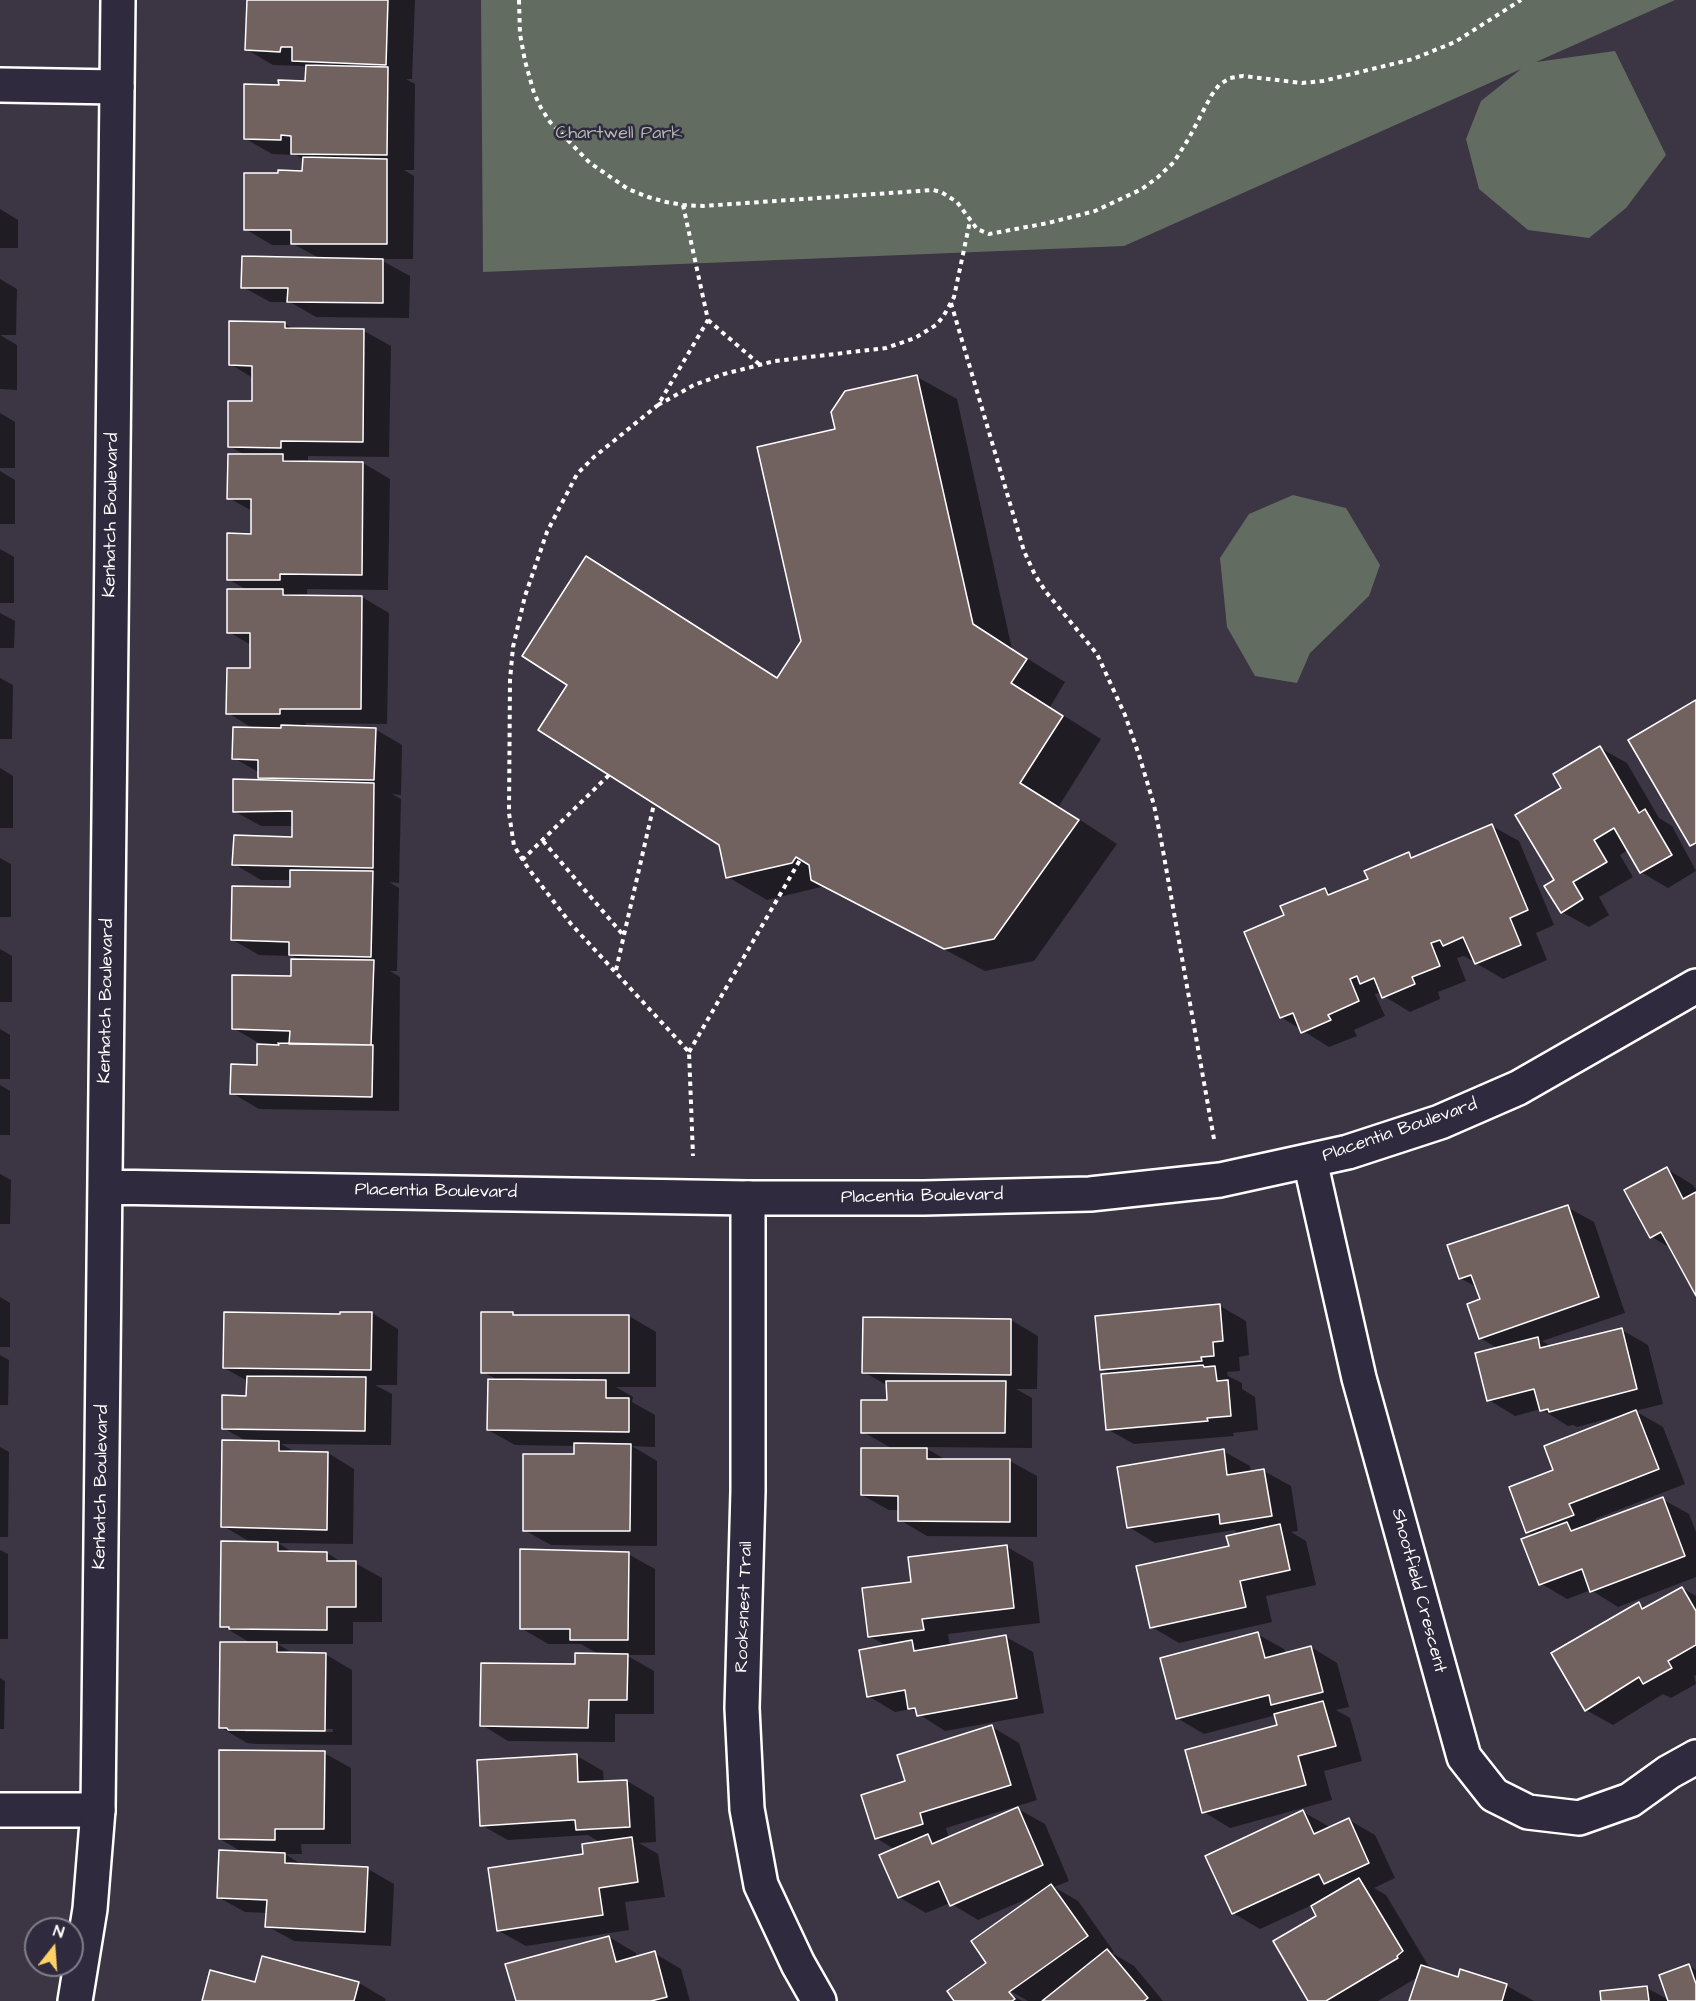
<!DOCTYPE html>
<html>
<head>
<meta charset="utf-8">
<style>
  body { margin:0 }
  #map { position:relative; width:1696px; height:2001px; overflow:hidden; background:#3c3544; font-family:"Architects Daughter",sans-serif }
  canvas { display:block }
  .north { position:absolute; left:24px; top:1917px; width:60px; height:60px; box-sizing:border-box; background:#2f2a3d; border:2px solid #827f8b; border-radius:50%; rotate:17deg; font-size:16px; font-weight:700; line-height:24px; text-align:center; color:#fff }
  .north::after { content:''; display:block; margin:auto; width:21px; height:27px; background:#ffd166; clip-path:polygon(50% 0,100% 100%,50% 72%,0 100%) }
</style>
</head>
<body>
<div id="map">
<canvas width="1696" height="2001"></canvas>
<div class="north">N</div>
</div>
<script>
const c = document.querySelector('canvas').getContext('2d');
c.lineJoin = 'round';
function fillPath(path, color) { c.fillStyle = color; c.fill(path, 'evenodd'); }
const toPath = rows => new Path2D(rows.map(r => 'M' + r).join(''));
function strokePath(path, color, width, dash) { c.strokeStyle = color; c.lineWidth = width; c.lineCap = dash ? 'butt' : 'round'; c.setLineDash(dash || []); c.stroke(path); }
function label(font, color, halo, rows, align = 'center') {
  c.font = font + ' "Architects Daughter",sans-serif'; c.lineWidth = 5; c.setLineDash([]); c.textBaseline = 'middle'; c.strokeStyle = halo; c.fillStyle = color; for (const [text, x, y, turn = 0] of rows) {
    c.save(); c.translate(x, y); c.rotate((+turn || 0) * Math.PI / 180); c.textAlign = isNaN(turn) ? turn : align; if (halo) c.strokeText(text, 0, 0); c.fillText(text, 0, 0); c.restore();
  }
}
fillPath(toPath([
  [481,0,1675,0,1536,62,1615,51,1666,155,1626,208,1589,238,1528,230,1479,189,1466,139,1481,101,1521,69,1124,246,483,272],
  [1293,495,1346,508,1380,565,1369,596,1310,653,1297,683,1255,676,1227,627,1220,558,1249,514]
]), '#626c61');
fillPath(toPath([
  [248,0,415,0,412,79,406,79,415,84,414,170,404,170,414,176,413,259,379,259,410,276,409,318,316,317,290,302,270,302,243,287,321,259,295,245,272,245,245,229,304,172,304,160,296,155,272,154,246,139,281,86,307,82,307,68,303,66,273,65,246,49],
  [0,209,18,220,18,248,0,248],
  [0,279,17,289,16,335,0,335],
  [284,323,295,330,364,331,391,346,389,457,308,456,308,463,363,463,390,479,388,590,307,589,307,597,362,597,389,613,387,724,306,723,306,727,375,729,402,745,401,795,392,794,401,799,399,883,389,882,399,888,397,971,390,971,400,977,399,1111,259,1109,232,1093,258,1066,264,1046,233,1028,292,977,300,960,292,956,259,955,233,940,291,888,292,880,261,880,234,864,293,839,293,826,261,826,234,811,268,782,260,777,260,773,234,758,254,729,228,713,251,669,251,645,229,632,247,590,228,579,252,535,252,511,229,498,247,456,229,446,253,403,253,378,230,364],
  [0,335,17,345,17,390,0,389],
  [917,377,957,399,1012,649,1065,682,1050,707,1101,739,1059,806,1117,844,1034,961,985,971,825,886,767,900,728,877,720,844,569,685,586,558,626,581,779,679,802,642,837,430],
  [0,413,15,422,15,468,0,468],
  [0,471,15,480,15,524,0,524],
  [0,549,14,557,14,603,0,603],
  [0,613,15,621,14,648,0,648],
  [0,678,13,685,12,739,0,739],
  [1600,748,1627,763,1659,818,1672,826,1696,871,1668,888,1641,872,1628,850,1620,855,1633,877,1599,897,1609,915,1589,927,1562,912,1556,881,1563,788],
  [0,768,13,776,13,828,0,828],
  [1492,826,1519,841,1554,925,1536,933,1547,960,1503,979,1476,963,1474,959,1471,960,1464,956,1457,958,1466,981,1438,992,1440,999,1410,1012,1379,993,1375,994,1385,1016,1354,1030,1357,1036,1329,1047,1281,1017,1286,916,1325,889,1334,895,1370,879,1409,854,1416,858],
  [0,858,11,864,11,917,0,917],
  [0,949,12,956,12,1002,0,1002],
  [0,1029,10,1035,10,1079,0,1079],
  [0,1085,10,1091,10,1135,0,1135],
  [1667,1169,1693,1185,1696,1190,1696,1292,1672,1249,1652,1237,1626,1191],
  [0,1174,11,1180,10,1224,0,1224],
  [1567,1207,1594,1222,1625,1313,1542,1341,1552,1347,1622,1330,1648,1345,1663,1404,1635,1411,1663,1427,1685,1484,1595,1519,1597,1523,1662,1499,1689,1514,1696,1532,1696,1577,1618,1607,1591,1590,1567,1599,1540,1583,1534,1536,1528,1532,1555,1471,1623,1417,1622,1415,1577,1427,1573,1425,1568,1426,1541,1409,1515,1416,1489,1400,1499,1349,1480,1338,1482,1300,1478,1288,1460,1278],
  [0,1297,10,1303,10,1347,0,1347],
  [1220,1306,1246,1321,1249,1355,1239,1357,1240,1371,1227,1372,1228,1376,1242,1383,1242,1389,1255,1397,1258,1430,1233,1433,1234,1436,1134,1444,1107,1429,1111,1375,1101,1369],
  [372,1313,398,1329,397,1385,375,1385,392,1394,391,1445,281,1444,297,1453,328,1453,354,1469,353,1544,278,1543,294,1553,327,1553,343,1563,355,1563,382,1578,382,1622,353,1622,353,1644,277,1644,295,1654,325,1654,352,1670,352,1745,256,1744,247,1743,220,1727,251,1643,222,1626,252,1543,223,1526,248,1442,223,1428,248,1398,248,1381,224,1368,341,1316],
  [245,1728,333,1729,333,1732,245,1732],
  [513,1314,517,1316,629,1316,656,1332,656,1387,616,1387,633,1397,632,1402,655,1415,655,1447,632,1446,657,1461,657,1546,551,1545,524,1530,575,1455,575,1446,515,1445,488,1430,498,1380,483,1372],
  [864,1319,1011,1320,1038,1336,1037,1389,1016,1389,1032,1398,1032,1448,924,1447,946,1460,1010,1461,1037,1476,1037,1537,927,1536,900,1520,900,1510,889,1510,862,1495,893,1449,863,1432,888,1402,888,1386,864,1372],
  [0,1355,9,1360,8,1405,0,1405],
  [0,1447,9,1452,8,1537,0,1537],
  [1223,1451,1250,1466,1251,1473,1264,1471,1291,1486,1298,1531,1291,1532,1306,1541,1316,1585,1266,1596,1272,1622,1179,1643,1152,1627,1230,1547,1240,1534,1234,1530,1155,1543,1129,1527],
  [1007,1547,1033,1562,1040,1623,948,1634,950,1646,1006,1637,1033,1652,1044,1713,945,1731,911,1709,895,1712,868,1696,887,1646,869,1636,912,1583],
  [0,1550,8,1554,8,1639,0,1639],
  [628,1554,655,1569,655,1655,626,1655,654,1671,654,1714,615,1714,615,1742,508,1741,482,1725,576,1666,600,1655,581,1644,548,1644,521,1628],
  [1682,1588,1696,1596,1696,1675,1694,1676,1696,1684,1671,1698,1663,1694,1613,1725,1586,1710,1639,1604,1647,1609],
  [1257,1634,1284,1649,1286,1654,1311,1647,1337,1663,1349,1707,1336,1710,1350,1718,1362,1761,1324,1771,1332,1800,1230,1828,1204,1812,1279,1726,1276,1715,1204,1734,1177,1718],
  [0,1678,5,1681,4,1729,0,1729],
  [992,1727,1019,1743,1037,1800,946,1828,949,1839,1018,1809,1045,1824,1069,1881,1054,1887,1078,1901,1114,1952,1112,1953,1134,1966,1163,2001,1028,2001,1003,1987,1002,1989,1022,2001,956,2001,989,1963,1036,1895,978,1920,950,1903,926,1913,899,1897,896,1850,876,1838,907,1782],
  [324,1753,351,1768,351,1844,301,1844,302,1854,285,1854,304,1866,368,1869,394,1884,391,1946,294,1941,267,1926,268,1913,245,1912,218,1897,244,1853,220,1839],
  [577,1756,603,1771,604,1782,627,1781,654,1797,656,1842,639,1843,658,1854,665,1897,625,1902,629,1930,526,1946,499,1931,601,1843,588,1835,508,1840,481,1825],
  [1303,1812,1330,1827,1349,1820,1375,1835,1395,1878,1374,1888,1386,1895,1429,1967,1428,1968,1459,1979,1461,1971,1507,1986,1534,2001,1411,2001,1418,1977,1378,2001,1310,2001,1319,1916,1312,1905,1260,1929,1233,1913,1207,1857],
  [609,1937,636,1953,637,1958,654,1953,681,1969,690,2001,517,2001],
  [263,1958,359,1983,386,1999,385,2001,204,2001,256,1983],
  [1689,1966,1696,1970,1696,2001,1602,2001,1647,1988,1669,2000]
]), '#0007');
const building = toPath([
  [247,0,388,0,386,65,292,61,292,47,281,47,280,52,245,50,247,0],
  [306,65,388,67,387,155,291,154,291,136,281,135,281,140,244,139,244,84,279,85,278,80,305,81,306,65],
  [303,157,387,159,387,244,291,244,291,230,244,230,244,173,278,173,278,170,302,171,303,157],
  [242,256,383,259,383,303,287,302,288,288,241,288,242,256],
  [229,321,285,322,285,328,364,329,363,442,281,441,281,448,228,447,228,401,252,401,252,366,229,365,229,321],
  [917,375,973,624,1027,659,1011,683,1063,716,1020,783,1079,820,994,939,944,949,811,880,809,865,796,857,792,863,726,878,719,845,538,730,567,685,522,656,586,556,777,678,801,641,757,447,835,429,831,412,845,391,917,375],
  [228,454,283,454,283,461,363,462,362,575,280,574,280,580,227,580,227,533,251,534,251,499,227,499,228,454],
  [227,589,283,589,283,595,362,596,361,709,280,709,280,714,226,714,227,668,250,668,250,633,227,633,227,589],
  [1696,700,1696,843,1690,846,1628,740,1696,700],
  [281,725,376,728,374,780,258,778,258,760,232,759,233,727,281,728,281,725],
  [1600,746,1639,813,1645,809,1672,855,1640,873,1614,828,1594,840,1607,862,1573,882,1583,899,1561,913,1544,886,1554,880,1515,815,1561,788,1553,774,1600,746],
  [233,779,374,783,373,868,232,865,234,835,292,837,292,811,233,812,233,779],
  [1492,824,1528,910,1510,918,1521,945,1475,964,1463,937,1443,946,1440,940,1431,943,1440,966,1412,977,1415,984,1382,998,1374,978,1360,984,1357,976,1350,979,1359,1001,1328,1015,1331,1020,1301,1033,1293,1013,1280,1018,1244,932,1284,915,1280,906,1325,888,1328,895,1368,879,1364,871,1409,852,1411,858,1492,824],
  [290,870,373,871,371,957,289,955,289,942,231,940,232,886,290,887,290,870],
  [291,959,374,960,371,1045,289,1044,290,1031,232,1029,232,975,291,976,291,959],
  [278,1043,373,1045,372,1097,230,1094,231,1064,257,1065,257,1044,279,1045,278,1043],
  [1667,1167,1683,1199,1696,1192,1696,1296,1661,1232,1650,1238,1624,1190,1667,1167],
  [1568,1205,1599,1297,1479,1339,1467,1304,1480,1299,1471,1275,1459,1279,1447,1245,1568,1205],
  [1220,1304,1223,1341,1213,1342,1214,1356,1201,1357,1202,1361,1100,1370,1095,1316,1220,1304],
  [224,1312,340,1314,340,1312,372,1312,371,1370,223,1368,224,1312],
  [481,1312,513,1312,513,1315,629,1315,629,1373,481,1373,481,1312],
  [863,1317,1011,1319,1011,1375,862,1373,863,1317],
  [1622,1328,1637,1389,1549,1412,1548,1409,1540,1411,1534,1389,1487,1401,1475,1353,1538,1337,1540,1348,1622,1328],
  [1203,1365,1204,1367,1215,1366,1217,1381,1228,1380,1231,1416,1207,1418,1208,1421,1106,1430,1101,1374,1203,1365],
  [247,1376,366,1377,365,1431,222,1429,222,1395,246,1396,247,1376],
  [488,1379,606,1380,606,1398,629,1398,629,1432,487,1430,488,1379],
  [886,1381,1006,1381,1005,1433,861,1433,861,1400,887,1400,886,1381],
  [1636,1410,1659,1469,1569,1504,1574,1515,1526,1533,1509,1487,1553,1470,1544,1446,1636,1410],
  [222,1440,279,1441,279,1451,328,1452,327,1530,221,1527,222,1440],
  [574,1443,631,1444,630,1531,523,1531,523,1454,574,1454,574,1443],
  [861,1448,927,1448,927,1459,1010,1459,1010,1522,898,1521,898,1496,861,1495,861,1448],
  [1224,1449,1227,1475,1264,1469,1272,1516,1220,1524,1219,1514,1127,1528,1117,1467,1224,1449],
  [1663,1497,1685,1556,1590,1592,1582,1569,1539,1585,1521,1539,1567,1522,1571,1531,1663,1497],
  [1280,1524,1290,1570,1240,1581,1246,1607,1150,1628,1136,1566,1229,1546,1226,1536,1280,1524],
  [221,1541,278,1542,278,1551,327,1552,327,1561,356,1561,356,1607,327,1607,327,1630,229,1629,229,1627,220,1627,221,1541],
  [1007,1545,1014,1608,922,1619,924,1630,868,1637,862,1588,911,1582,908,1557,1007,1545],
  [520,1549,629,1552,628,1640,570,1640,570,1629,520,1629,520,1549],
  [1682,1587,1696,1611,1696,1645,1668,1661,1672,1668,1643,1684,1639,1677,1585,1711,1551,1653,1639,1602,1642,1609,1682,1587],
  [1258,1632,1265,1658,1311,1646,1323,1692,1271,1705,1269,1695,1176,1719,1160,1658,1258,1632],
  [1006,1635,1017,1698,917,1716,915,1708,908,1709,905,1690,867,1697,859,1650,912,1640,914,1651,1006,1635],
  [220,1642,277,1642,277,1652,326,1653,325,1731,228,1730,227,1728,219,1728,220,1642],
  [575,1653,628,1654,627,1700,589,1700,588,1728,480,1726,481,1663,575,1664,575,1653],
  [1323,1701,1336,1746,1298,1756,1306,1785,1202,1813,1185,1750,1277,1725,1274,1714,1323,1701],
  [992,1725,1011,1785,920,1813,923,1824,875,1839,861,1795,905,1781,897,1755,992,1725],
  [219,1750,325,1751,324,1829,275,1829,275,1840,219,1839,219,1750],
  [577,1754,578,1782,627,1780,630,1827,576,1830,575,1820,572,1820,480,1826,477,1760,577,1754],
  [1018,1807,1043,1865,950,1906,939,1881,898,1898,879,1855,928,1834,932,1844,1018,1807],
  [1303,1810,1314,1834,1349,1818,1369,1863,1324,1884,1319,1874,1232,1914,1205,1856,1303,1810],
  [632,1837,638,1882,599,1888,603,1915,497,1931,488,1868,583,1854,582,1844,632,1837],
  [219,1850,285,1853,285,1863,368,1867,365,1932,265,1927,267,1900,217,1898,219,1850],
  [1359,1878,1403,1951,1397,1956,1398,1958,1326,2001,1308,2001,1273,1941,1316,1916,1311,1906,1359,1878],
  [1051,1884,1088,1936,1009,1992,1015,1999,1012,2001,954,2001,947,1991,986,1963,971,1941,1051,1884],
  [609,1936,616,1962,655,1951,667,1997,651,2001,516,2001,505,1964,609,1936],
  [1107,1949,1148,1998,1144,2001,1042,2001,1107,1949],
  [262,1956,359,1982,354,2001,202,2001,210,1970,255,1982,262,1956],
  [1689,1964,1696,1984,1696,2001,1668,2001,1659,1975,1689,1964],
  [1421,1965,1458,1977,1460,1969,1507,1984,1502,2001,1409,2001,1421,1965],
  [1647,1986,1649,2001,1601,2001,1600,1991,1647,1986]
]);
fillPath(building, '#72625f');
strokePath(building, '#fff', 1.5);
const minor = toPath([
  [0,85,117,87],
  [1310,1161,1359,1378,1464,1757,1494,1795,1528,1812,1579,1818,1630,1800,1669,1772,1696,1757],
  [748,1198,748,1491,742,1708,747,1809,761,1885,798,1964,819,2001],
  [0,1810,98,1810]
]);
const tertiary = toPath([
  [105,1187,748,1198,924,1198,1090,1194,1220,1180,1348,1152,1440,1122,1518,1088,1696,986],
  [75,2001,90,1909,98,1810,118,0]
]);
strokePath(minor, '#fff', 38);
strokePath(tertiary, '#fff', 38);
strokePath(toPath([
  [519,0,520,34,525,61,534,93,541,108,550,122,590,163,628,189,648,197,666,202,683,205,703,206,933,190,941,192,957,202,977,229,989,234,1048,223,1095,211,1142,189,1158,177,1174,162,1189,138,1211,96,1219,85,1230,78,1243,76,1302,83,1323,81,1413,59,1455,42,1521,0],
  [683,205,708,320,658,405,594,457,577,474,547,532,525,596,513,647,510,680,509,813,514,846,528,868,571,924,689,1052,693,1156],
  [951,303,1024,551,1035,575,1046,592,1097,654,1125,715,1139,755,1154,805,1162,845,1214,1139],
  [708,320,759,364],
  [658,405,694,385,724,374,775,361,886,348,915,338,936,325,943,317,954,297,970,221],
  [543,841,624,936],
  [522,860,609,775],
  [616,970,654,804],
  [689,1052,800,860]
]), '#fff', 4, [4.5, 4.5]);
strokePath(minor, '#2f2a3d', 33);
strokePath(tertiary, '#2f2a3d', 33);
label('18px', '#b0b6b0', '#2f2a3d', [
  ["Chartwell Park",619,134]
]);
label('18px', '#fff', '#2f2a3d', [
  ["Kenhatch Boulevard",112,515,-89],
  ["Kenhatch Boulevard",107,1001,-89],
  ["Placentia Boulevard",1400,1131,-19],
  ["Placentia Boulevard",436,1192,1],
  ["Placentia Boulevard",922,1197,-1],
  ["Kenhatch Boulevard",102,1487,-89],
  ["Shootfield Crescent",1418,1591,75],
  ["Rooksnest Trail",745,1607,-88]
]);
</script>
</body>
</html>
